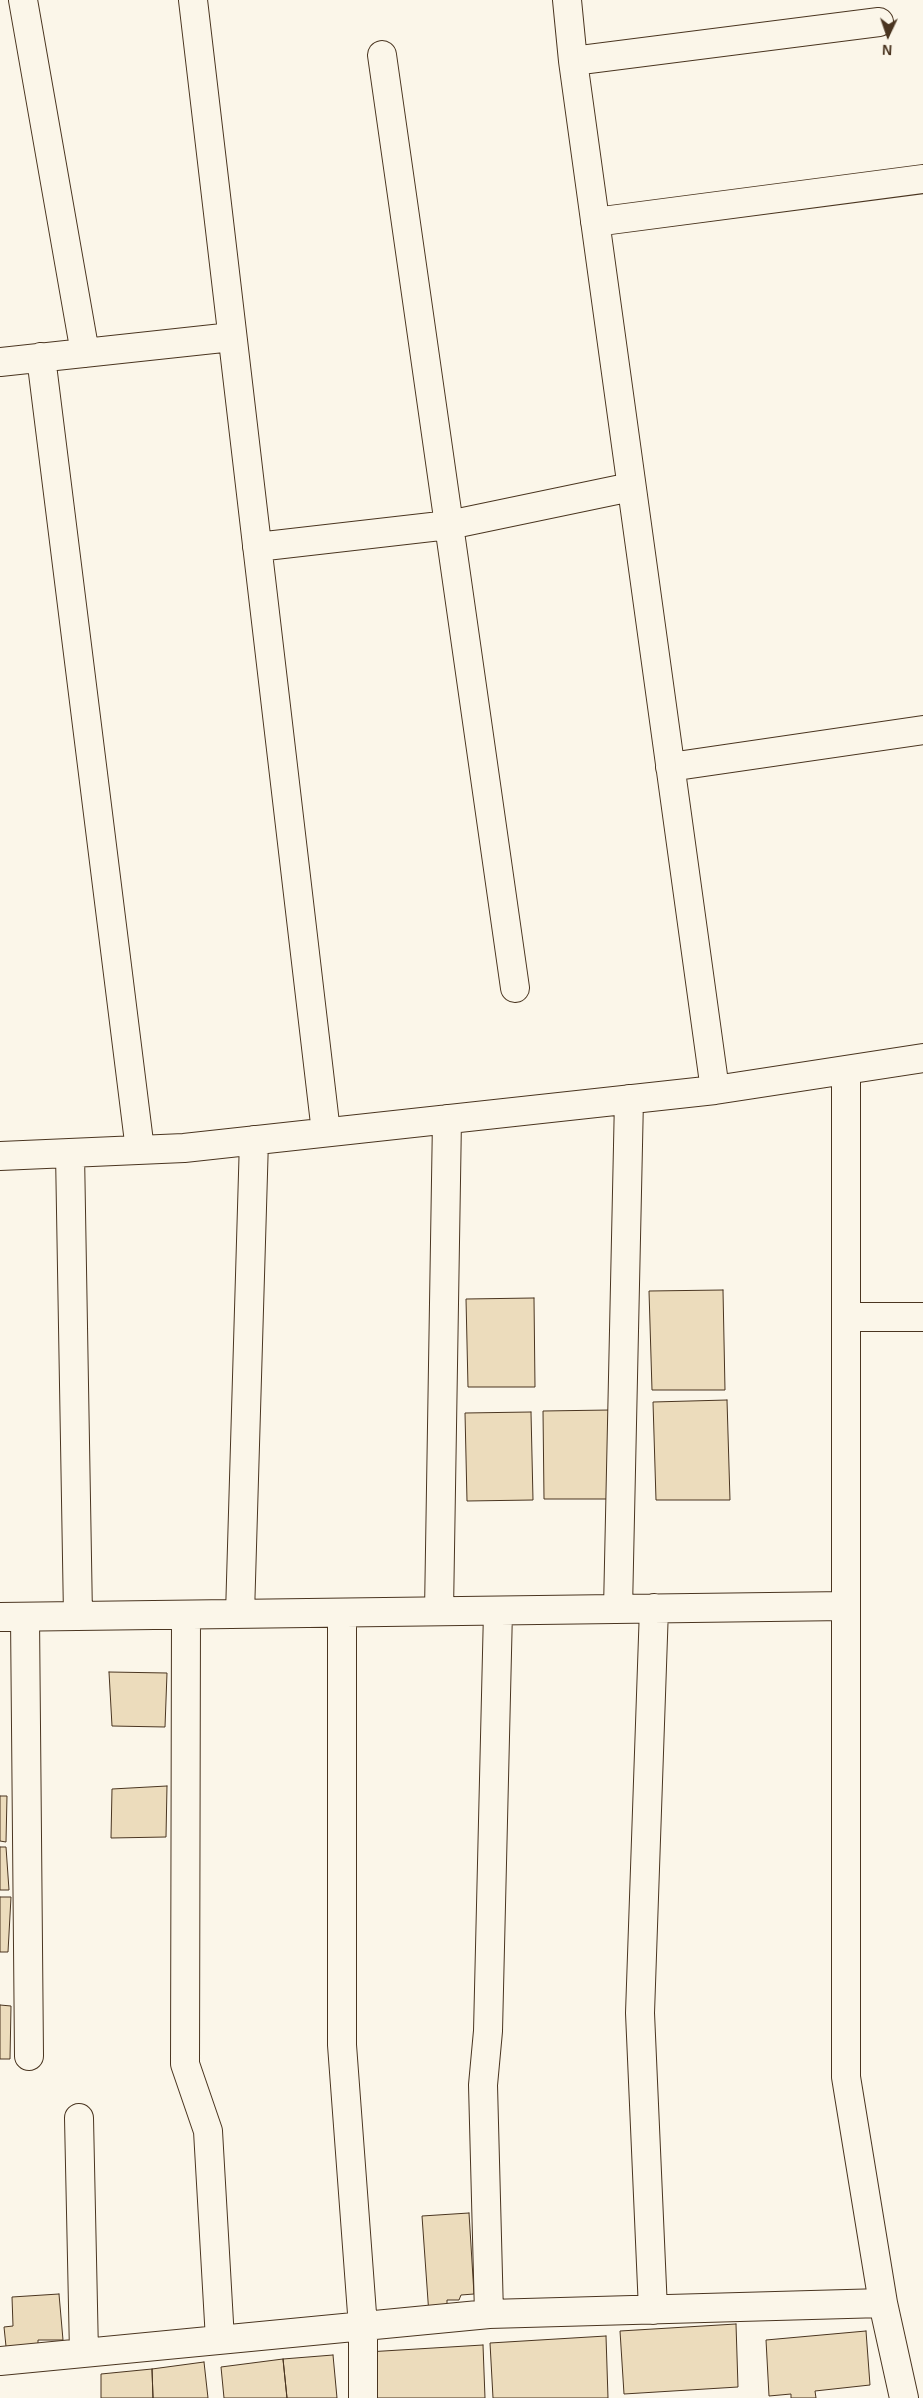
<!DOCTYPE html>
<html>
<head>
<meta charset="utf-8">
<style>
  body { margin:0 }
  #map { position:relative; width:923px; height:2398px; overflow:hidden; background:#fbf6e9; font-family:Helvetica,sans-serif }
  canvas { display:block }
  .north { position:absolute; left:863px; top:10px; width:50px; height:50px; -webkit-text-stroke:4px #fbf6e9; paint-order:stroke; rotate:183deg; font-size:14px; font-weight:700; line-height:20px; text-align:center; color:#4a3520 }
  .north::after { content:''; display:block; margin:auto; width:18px; height:22px; background:#4a3520; clip-path:polygon(50% 0,100% 100%,50% 72%,0 100%) }
</style>
</head>
<body>
<div id="map">
<canvas width="923" height="2398"></canvas>
<div class="north">N</div>
</div>
<script>
const c = document.querySelector('canvas').getContext('2d');
c.lineJoin = 'round';
function fillPath(path, color) { c.fillStyle = color; c.fill(path, 'evenodd'); }
const toPath = rows => new Path2D(rows.map(r => 'M' + r).join(''));
function strokePath(path, color, width, dash) { c.strokeStyle = color; c.lineWidth = width; c.lineCap = dash ? 'butt' : 'round'; c.setLineDash(dash || []); c.stroke(path); }
const building = toPath([
  [723,1290,725,1390,652,1390,649,1291,723,1290],
  [534,1298,535,1387,468,1387,466,1299,534,1298],
  [727,1400,730,1500,656,1500,653,1402,727,1400],
  [610,1410,612,1499,544,1499,543,1411,610,1410],
  [531,1412,533,1500,467,1501,465,1413,531,1412],
  [109,1672,167,1673,165,1727,112,1726,109,1672],
  [167,1786,166,1837,111,1838,112,1789,167,1786],
  [0,1796,7,1796,6,1842,0,1841,0,1796],
  [0,1847,6,1847,9,1890,0,1890,0,1847],
  [0,1897,11,1897,8,1952,0,1952,0,1897],
  [0,2005,11,2006,10,2059,0,2059,0,2005],
  [469,2213,474,2294,461,2295,459,2300,447,2300,447,2313,429,2315,422,2216,469,2213],
  [59,2294,63,2340,38,2340,38,2353,7,2356,4,2327,13,2326,12,2297,59,2294],
  [736,2324,738,2387,624,2394,620,2331,736,2324],
  [866,2331,870,2385,815,2391,816,2398,791,2398,791,2394,769,2396,766,2340,866,2331],
  [606,2336,608,2398,493,2398,490,2343,606,2336],
  [483,2345,485,2398,370,2398,367,2352,483,2345],
  [333,2355,337,2398,287,2398,283,2359,333,2355],
  [283,2359,287,2398,224,2398,221,2367,283,2359],
  [204,2362,208,2398,153,2398,152,2369,204,2362],
  [152,2369,153,2398,101,2398,101,2374,152,2369]
]);
fillPath(building, '#ecdcbc');
strokePath(building, '#4a3520', 1);
const street = toPath([
  [23,0,85,353],
  [193,0,326,1132],
  [567,0,573,61,715,1090],
  [382,55,515,988],
  [573,61,879,22],
  [595,222,923,179],
  [41,357,140,1150],
  [0,362,232,337],
  [257,547,449,525,631,487],
  [670,767,923,730],
  [846,1070,846,2077,883,2303,904,2398],
  [70,1153,78,1616],
  [0,1156,184,1148,715,1090,923,1058],
  [846,1317,923,1317],
  [618,1609,629,1099],
  [439,1611,447,1119],
  [342,1613,342,2045,363,2327,363,2398],
  [240,1614,254,1140],
  [186,1615,185,2064,208,2131,220,2340],
  [0,1617,846,1606],
  [25,1617,29,2056],
  [79,2118,84,2353],
  [653,2310,640,2013,654,1608],
  [489,2314,483,2085,488,2031,498,1611],
  [0,2361,489,2314,883,2303]
]);
strokePath(street, '#4a3520', 30);
strokePath(street, '#fbf6e9', 28);
</script>
</body>
</html>
